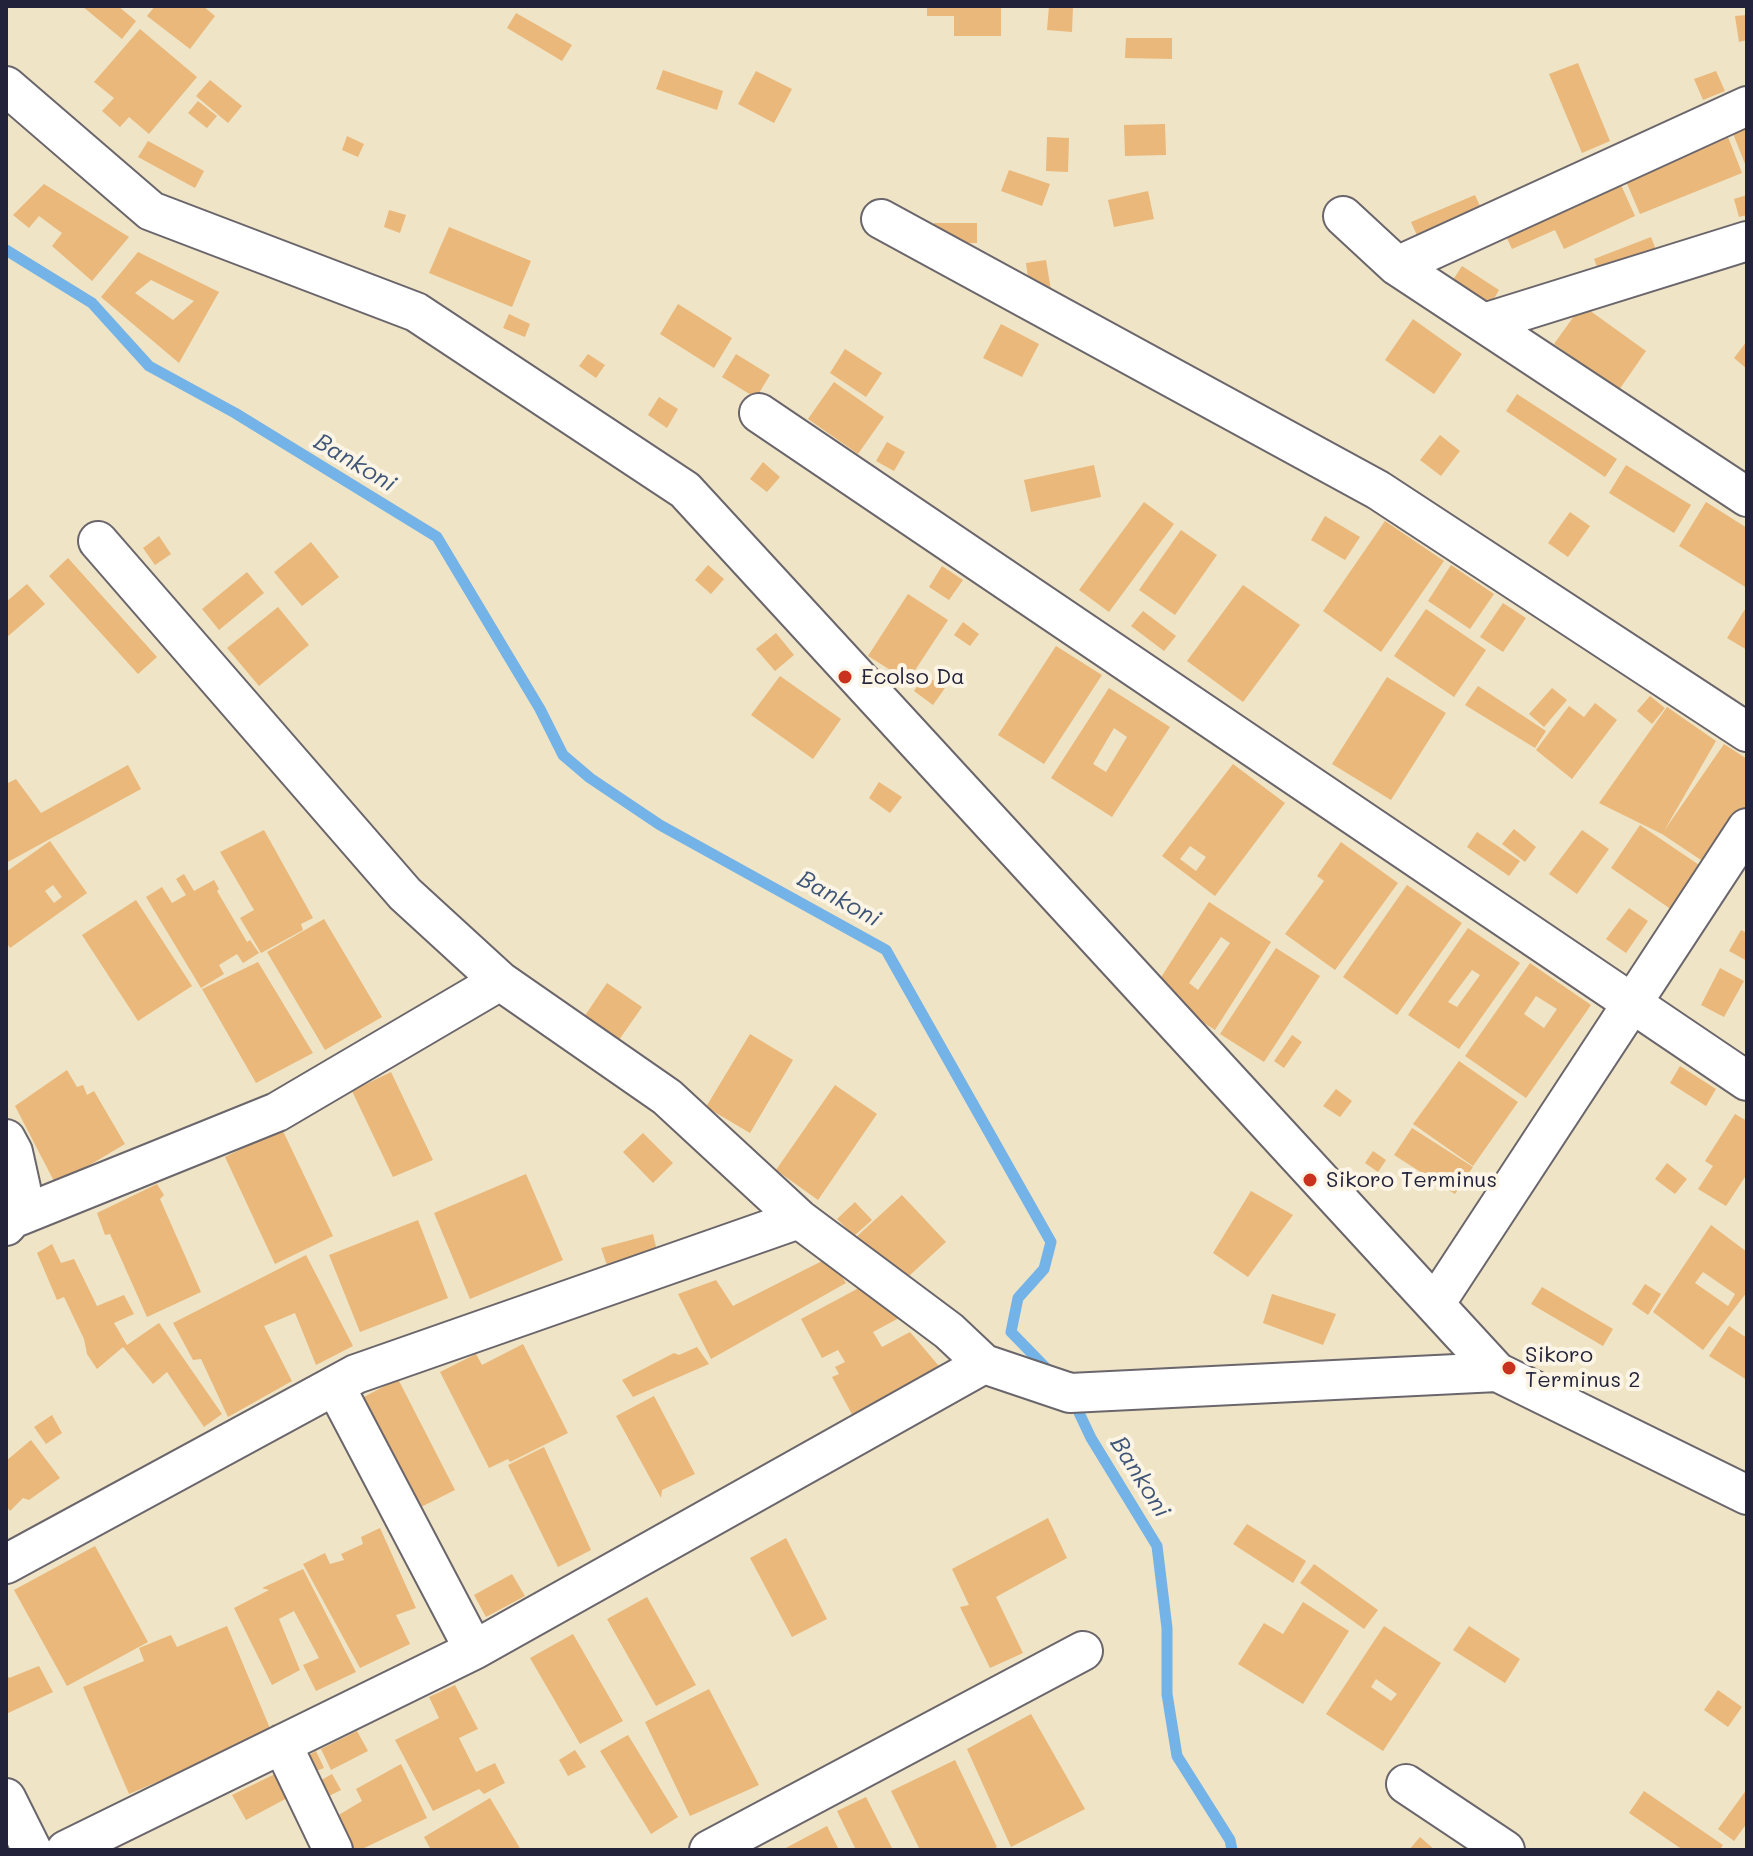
<!DOCTYPE html>
<html>
<head>
<meta charset="utf-8">
<style>
  body { margin:0 }
  #map { position:relative; width:1753px; height:1856px; overflow:hidden; background:#efe4c6; font-family:Mali,sans-serif }
  canvas { display:block }
  .frame { position:absolute; inset:0; border:8px solid #22223b; pointer-events:none }
</style>
</head>
<body>
<div id="map">
<canvas width="1753" height="1856"></canvas>
<div class="frame"></div>
</div>
<script>
const c = document.querySelector('canvas').getContext('2d');
c.lineJoin = 'round';
const toPath = rows => new Path2D(rows.map(r => 'M' + r).join(''));
function strokePath(path, color, width, dash) { c.strokeStyle = color; c.lineWidth = width; c.lineCap = dash ? 'butt' : 'round'; c.setLineDash(dash || []); c.stroke(path); }
function fillPath(path, color) { c.fillStyle = color; c.fill(path, 'evenodd'); }
function label(font, color, halo, rows, align = 'center') {
  c.font = font + ' Mali,sans-serif'; c.lineWidth = 8; c.setLineDash([]); c.textBaseline = 'middle'; c.strokeStyle = halo; c.fillStyle = color; for (const [text, x, y, turn = 0] of rows) {
    c.save(); c.translate(x, y); c.rotate((+turn || 0) * Math.PI / 180); c.textAlign = isNaN(turn) ? turn : align; if (halo) c.strokeText(text, 0, 0); c.fillText(text, 0, 0); c.restore();
  }
}
strokePath(toPath([
  [6,250,92,303,149,366,235,413,437,537,540,709,563,755,590,778,660,825,886,950,1051,1242,1044,1269,1018,1298,1011,1332,1050,1372],
  [1073,1400,1091,1438,1157,1546,1167,1628,1167,1694,1177,1756,1230,1840,1232,1850]
]), '#73b3e7', 11);
fillPath(toPath([
  [82,6,118,6,136,21,122,39],
  [155,6,203,6,215,16,190,49,147,16],
  [927,6,1001,6,1001,36,954,36,954,16,927,16],
  [1049,6,1073,6,1072,32,1047,30],
  [516,13,572,45,562,61,507,28],
  [1747,15,1747,40,1739,42,1735,16],
  [140,29,197,77,149,134,129,117,120,127,102,111,114,98,94,82],
  [1126,38,1172,38,1172,59,1125,58],
  [1578,63,1610,141,1582,153,1549,74],
  [663,70,723,91,717,110,656,89],
  [756,71,792,89,774,123,738,104],
  [1716,71,1725,91,1703,100,1694,79],
  [210,80,242,106,228,123,196,96],
  [198,101,217,116,207,128,188,113],
  [1165,124,1166,155,1125,156,1124,125],
  [1747,126,1747,169,1732,131],
  [347,136,364,144,358,157,342,150],
  [1047,137,1069,138,1068,172,1046,171],
  [1728,137,1742,173,1640,214,1625,179],
  [148,141,204,171,195,188,138,157],
  [1009,170,1050,184,1042,206,1001,191],
  [44,184,129,237,92,281,52,246,62,233,39,216,29,228,13,215],
  [1621,185,1635,216,1564,249,1555,230,1512,249,1501,225,1548,217],
  [1148,191,1154,219,1114,227,1108,200],
  [1475,195,1484,215,1420,242,1411,222],
  [1747,195,1747,215,1739,217,1734,199],
  [389,210,406,215,400,233,384,227],
  [934,223,977,223,977,243,935,244],
  [449,227,531,261,512,307,429,273],
  [1651,237,1660,260,1603,282,1594,259],
  [138,252,219,292,179,363,101,297],
  [151,280,194,301,173,320,135,293],
  [1046,260,1052,296,1031,299,1026,263],
  [1462,266,1499,290,1489,307,1451,283],
  [678,304,732,338,714,368,660,334],
  [1582,305,1646,351,1619,390,1554,344],
  [509,314,530,324,525,337,503,328],
  [1413,319,1462,354,1434,394,1385,360],
  [1001,324,1039,344,1022,377,983,358],
  [1747,341,1747,369,1734,358],
  [845,349,882,373,866,397,830,373],
  [588,354,605,365,596,378,579,366],
  [736,354,770,375,756,398,722,377],
  [834,382,884,417,858,454,808,419],
  [1517,394,1617,459,1605,477,1506,411],
  [659,397,678,409,667,428,648,415],
  [1440,435,1460,451,1441,476,1420,460],
  [887,442,905,452,894,471,876,461],
  [763,462,780,477,767,492,750,479],
  [1094,465,1101,497,1031,512,1024,480],
  [1626,465,1691,505,1674,533,1609,493],
  [1144,502,1174,524,1109,612,1079,590],
  [1706,502,1747,528,1747,588,1679,546],
  [1570,512,1590,526,1568,557,1548,543],
  [1325,516,1360,537,1345,560,1311,540],
  [1385,521,1444,561,1381,652,1323,611],
  [1181,530,1217,555,1175,615,1139,590],
  [159,536,171,554,155,565,143,548],
  [311,542,339,577,302,606,274,572],
  [68,558,157,657,138,674,49,576],
  [708,565,724,579,711,594,695,580],
  [1451,565,1494,594,1470,629,1428,601],
  [942,566,963,580,949,600,929,587],
  [247,572,264,593,219,630,202,609],
  [27,584,45,604,6,638,6,602],
  [1243,585,1300,625,1243,702,1187,661],
  [908,594,948,620,908,681,868,656],
  [1503,603,1526,618,1503,652,1480,637],
  [1747,606,1747,650,1727,638],
  [278,607,309,645,259,686,227,648],
  [1426,609,1486,650,1454,697,1394,656],
  [1143,611,1176,636,1164,651,1131,626],
  [963,622,979,634,970,646,954,635],
  [776,633,794,655,775,671,756,649],
  [1056,646,1102,675,1044,764,998,735],
  [925,675,945,688,933,705,914,691],
  [780,676,841,719,813,759,751,715],
  [1387,677,1446,713,1391,800,1332,764],
  [1478,686,1546,731,1535,748,1465,705],
  [1109,688,1170,727,1112,817,1051,778],
  [1114,728,1127,737,1106,772,1093,764],
  [1552,688,1567,700,1544,727,1529,714],
  [1650,696,1665,708,1652,724,1637,711],
  [1595,703,1617,720,1572,779,1536,750,1569,706,1584,717],
  [1667,707,1716,741,1664,831,1724,744,1747,759,1747,805,1707,864,1662,834,1599,803],
  [1233,764,1285,803,1215,896,1162,856],
  [1190,846,1206,857,1196,871,1180,859],
  [128,765,141,789,6,863,6,784,16,779,41,813],
  [879,782,902,797,890,813,869,798],
  [1640,825,1705,869,1675,912,1611,868],
  [1514,829,1536,847,1525,862,1502,844],
  [264,830,313,918,301,924,303,930,261,953,240,918,254,910,220,852],
  [1582,830,1609,849,1577,894,1549,874],
  [1477,832,1520,861,1509,876,1467,847],
  [50,841,87,893,10,948,6,942,6,872],
  [53,885,62,897,54,903,45,891],
  [1341,842,1398,883,1335,970,1285,934,1324,881,1317,876],
  [184,874,194,891,214,880,219,889,217,891,247,942,250,940,259,953,243,963,237,954,219,965,224,974,201,988,146,897,162,887,172,903,186,895,176,879],
  [1407,885,1462,923,1397,1015,1343,977],
  [136,900,192,986,138,1021,82,935],
  [1209,902,1271,942,1215,1030,1153,990],
  [1221,937,1230,943,1198,990,1189,983],
  [1629,908,1648,921,1626,953,1606,939],
  [324,919,382,1017,325,1050,267,952],
  [1468,928,1520,963,1459,1049,1408,1015],
  [1472,970,1480,975,1457,1007,1448,1002],
  [1741,930,1747,933,1747,961,1729,951],
  [1276,948,1320,976,1264,1062,1220,1034],
  [258,962,313,1053,256,1083,202,989],
  [1530,963,1591,1005,1526,1098,1465,1056],
  [1536,996,1557,1009,1544,1028,1524,1014],
  [1720,968,1744,981,1724,1017,1701,1005],
  [607,983,642,1007,619,1040,584,1017],
  [750,1034,793,1060,750,1133,706,1107],
  [1292,1035,1302,1042,1284,1068,1274,1061],
  [1459,1061,1518,1102,1473,1166,1413,1124],
  [1680,1066,1716,1089,1706,1106,1670,1083],
  [67,1070,77,1087,83,1085,87,1095,94,1091,125,1144,56,1185,15,1106],
  [391,1072,433,1160,393,1177,352,1091],
  [835,1085,877,1114,818,1200,776,1170],
  [1336,1089,1352,1101,1340,1117,1323,1106],
  [1735,1114,1747,1121,1747,1174,1726,1206,1698,1189,1713,1166,1705,1161],
  [1412,1128,1473,1167,1455,1194,1394,1155],
  [282,1129,333,1236,275,1264,225,1157],
  [643,1133,673,1163,653,1183,623,1152],
  [1373,1151,1386,1160,1378,1172,1365,1163],
  [1667,1163,1687,1179,1675,1194,1655,1179],
  [526,1174,563,1260,470,1299,434,1213],
  [157,1184,164,1195,160,1199,201,1292,147,1317,110,1234,105,1235,97,1213],
  [1251,1191,1293,1215,1248,1277,1213,1253],
  [902,1195,946,1242,897,1287,853,1240],
  [855,1202,872,1220,854,1236,837,1219],
  [418,1220,448,1298,360,1332,329,1255],
  [1711,1225,1747,1252,1747,1292,1703,1350,1653,1312],
  [1703,1272,1735,1294,1728,1306,1695,1283],
  [653,1234,658,1255,609,1271,601,1248],
  [52,1244,61,1263,74,1259,97,1306,124,1295,134,1314,114,1323,127,1345,159,1323,222,1414,204,1427,167,1372,153,1384,123,1347,97,1369,87,1354,84,1339,64,1297,57,1300,37,1253],
  [306,1255,353,1346,316,1365,295,1313,264,1326,292,1381,228,1417,201,1359,193,1360,173,1323],
  [830,1257,846,1283,711,1359,678,1294,716,1280,733,1306],
  [870,1282,899,1318,873,1332,882,1347,910,1332,944,1372,854,1418,832,1377,839,1374,835,1367,845,1362,838,1350,822,1358,801,1319],
  [1645,1284,1661,1294,1648,1315,1632,1304],
  [1542,1287,1613,1329,1603,1346,1531,1304],
  [1272,1294,1336,1314,1323,1345,1263,1323],
  [1729,1326,1747,1338,1747,1380,1709,1356],
  [523,1344,568,1433,510,1462,508,1459,489,1468,440,1372,476,1354,482,1365],
  [697,1347,709,1364,633,1397,622,1380,674,1353,679,1355],
  [398,1379,455,1490,419,1508,362,1398],
  [654,1396,695,1474,662,1490,661,1498,616,1416],
  [52,1415,62,1433,46,1444,34,1427],
  [31,1440,60,1478,29,1500,23,1498,10,1511,6,1506,6,1461],
  [544,1447,591,1550,558,1567,508,1465],
  [1048,1518,1067,1558,996,1597,1023,1653,990,1668,960,1607,969,1605,952,1569],
  [1247,1524,1306,1561,1293,1583,1233,1544],
  [380,1528,416,1608,396,1615,410,1644,360,1668,303,1564,325,1553,330,1564,344,1560,341,1554,363,1544,361,1537],
  [786,1538,827,1619,792,1637,750,1558],
  [95,1546,148,1642,67,1686,14,1590],
  [1314,1564,1378,1610,1364,1629,1300,1583],
  [303,1569,356,1672,316,1691,303,1665,319,1658,294,1611,279,1619,300,1670,272,1685,234,1608,269,1590,262,1588],
  [512,1574,525,1596,486,1617,474,1595],
  [647,1597,696,1685,656,1706,607,1619],
  [1303,1602,1349,1631,1303,1704,1238,1664,1264,1623,1283,1634],
  [227,1626,272,1733,129,1794,83,1687,144,1661,139,1648,171,1635,177,1647],
  [1384,1626,1441,1663,1383,1751,1326,1714],
  [1376,1679,1397,1694,1391,1701,1371,1687],
  [1469,1626,1520,1659,1505,1683,1453,1650],
  [573,1634,623,1721,580,1744,530,1658],
  [39,1666,53,1692,6,1714,6,1673,9,1678],
  [455,1685,478,1729,459,1738,476,1772,495,1763,505,1783,484,1794,479,1789,433,1811,395,1740,439,1718,429,1697],
  [709,1689,759,1785,690,1816,645,1722],
  [1718,1690,1742,1707,1728,1727,1704,1710],
  [1031,1714,1085,1809,1011,1847,967,1749],
  [357,1731,368,1751,331,1770,321,1749],
  [628,1735,678,1817,651,1834,600,1751],
  [575,1750,586,1767,568,1776,559,1760],
  [316,1751,324,1768,311,1773,305,1758],
  [955,1760,997,1847,991,1850,920,1850,891,1791],
  [401,1764,427,1818,360,1850,354,1850,337,1816,362,1801,356,1789],
  [277,1773,289,1797,246,1820,232,1795],
  [332,1774,341,1790,325,1798,318,1782],
  [1747,1789,1747,1823,1734,1841,1718,1829],
  [1644,1791,1723,1845,1720,1850,1683,1850,1629,1813],
  [866,1797,893,1850,856,1850,837,1811],
  [490,1798,521,1850,431,1850,424,1837],
  [827,1826,839,1850,782,1850],
  [1420,1837,1435,1850,1409,1850]
]), '#e9b87a');
const minor = toPath([
  [6,86,151,211,416,312,685,490,1497,1372,1747,1495],
  [1343,216,1397,266,1747,497],
  [881,219,1378,490,1747,732],
  [1397,266,1747,106],
  [1484,323,1747,241],
  [759,413,1747,1081],
  [98,541,405,894,500,981,667,1097,799,1219,949,1331,984,1364,1070,1393,1497,1372],
  [6,1139,13,1152,21,1188,12,1219,6,1226],
  [12,1219,277,1112,500,981],
  [1435,1304,1747,828],
  [335,1386,474,1650],
  [6,1564,356,1374,799,1219],
  [282,1744,333,1850],
  [1406,1784,1505,1850],
  [6,1798,32,1850],
  [66,1850,474,1650,984,1364],
  [709,1850,1083,1651]
]);
strokePath(minor, '#6a666c', 42);
strokePath(minor, '#fff', 38);
for (const [x, y, r, color] of [
  [845,677,8,"#c8321e"],
  [1310,1180,8,"#c8321e"],
  [1509,1368,8,"#c8321e"]
]) { const dot = new Path2D(); dot.arc(x, y, r, 0, 2 * Math.PI); c.fillStyle = color; c.fill(dot); strokePath(dot, '#fcf5e5', 3); }
label('22px', '#22223b', '#fcf5e5', [
  ["Ecolso Da",861,677],
  ["Sikoro Terminus",1326,1180],
  ["Sikoro",1525,1355],
  ["Terminus 2",1525,1380]
], 'left');
label('italic 24px', '#3e5577', '#fcf5e5', [
  ["Bankoni",355,463,31],
  ["Bankoni",839,899,29],
  ["Bankoni",1140,1477,58]
]);
</script>
</body>
</html>
